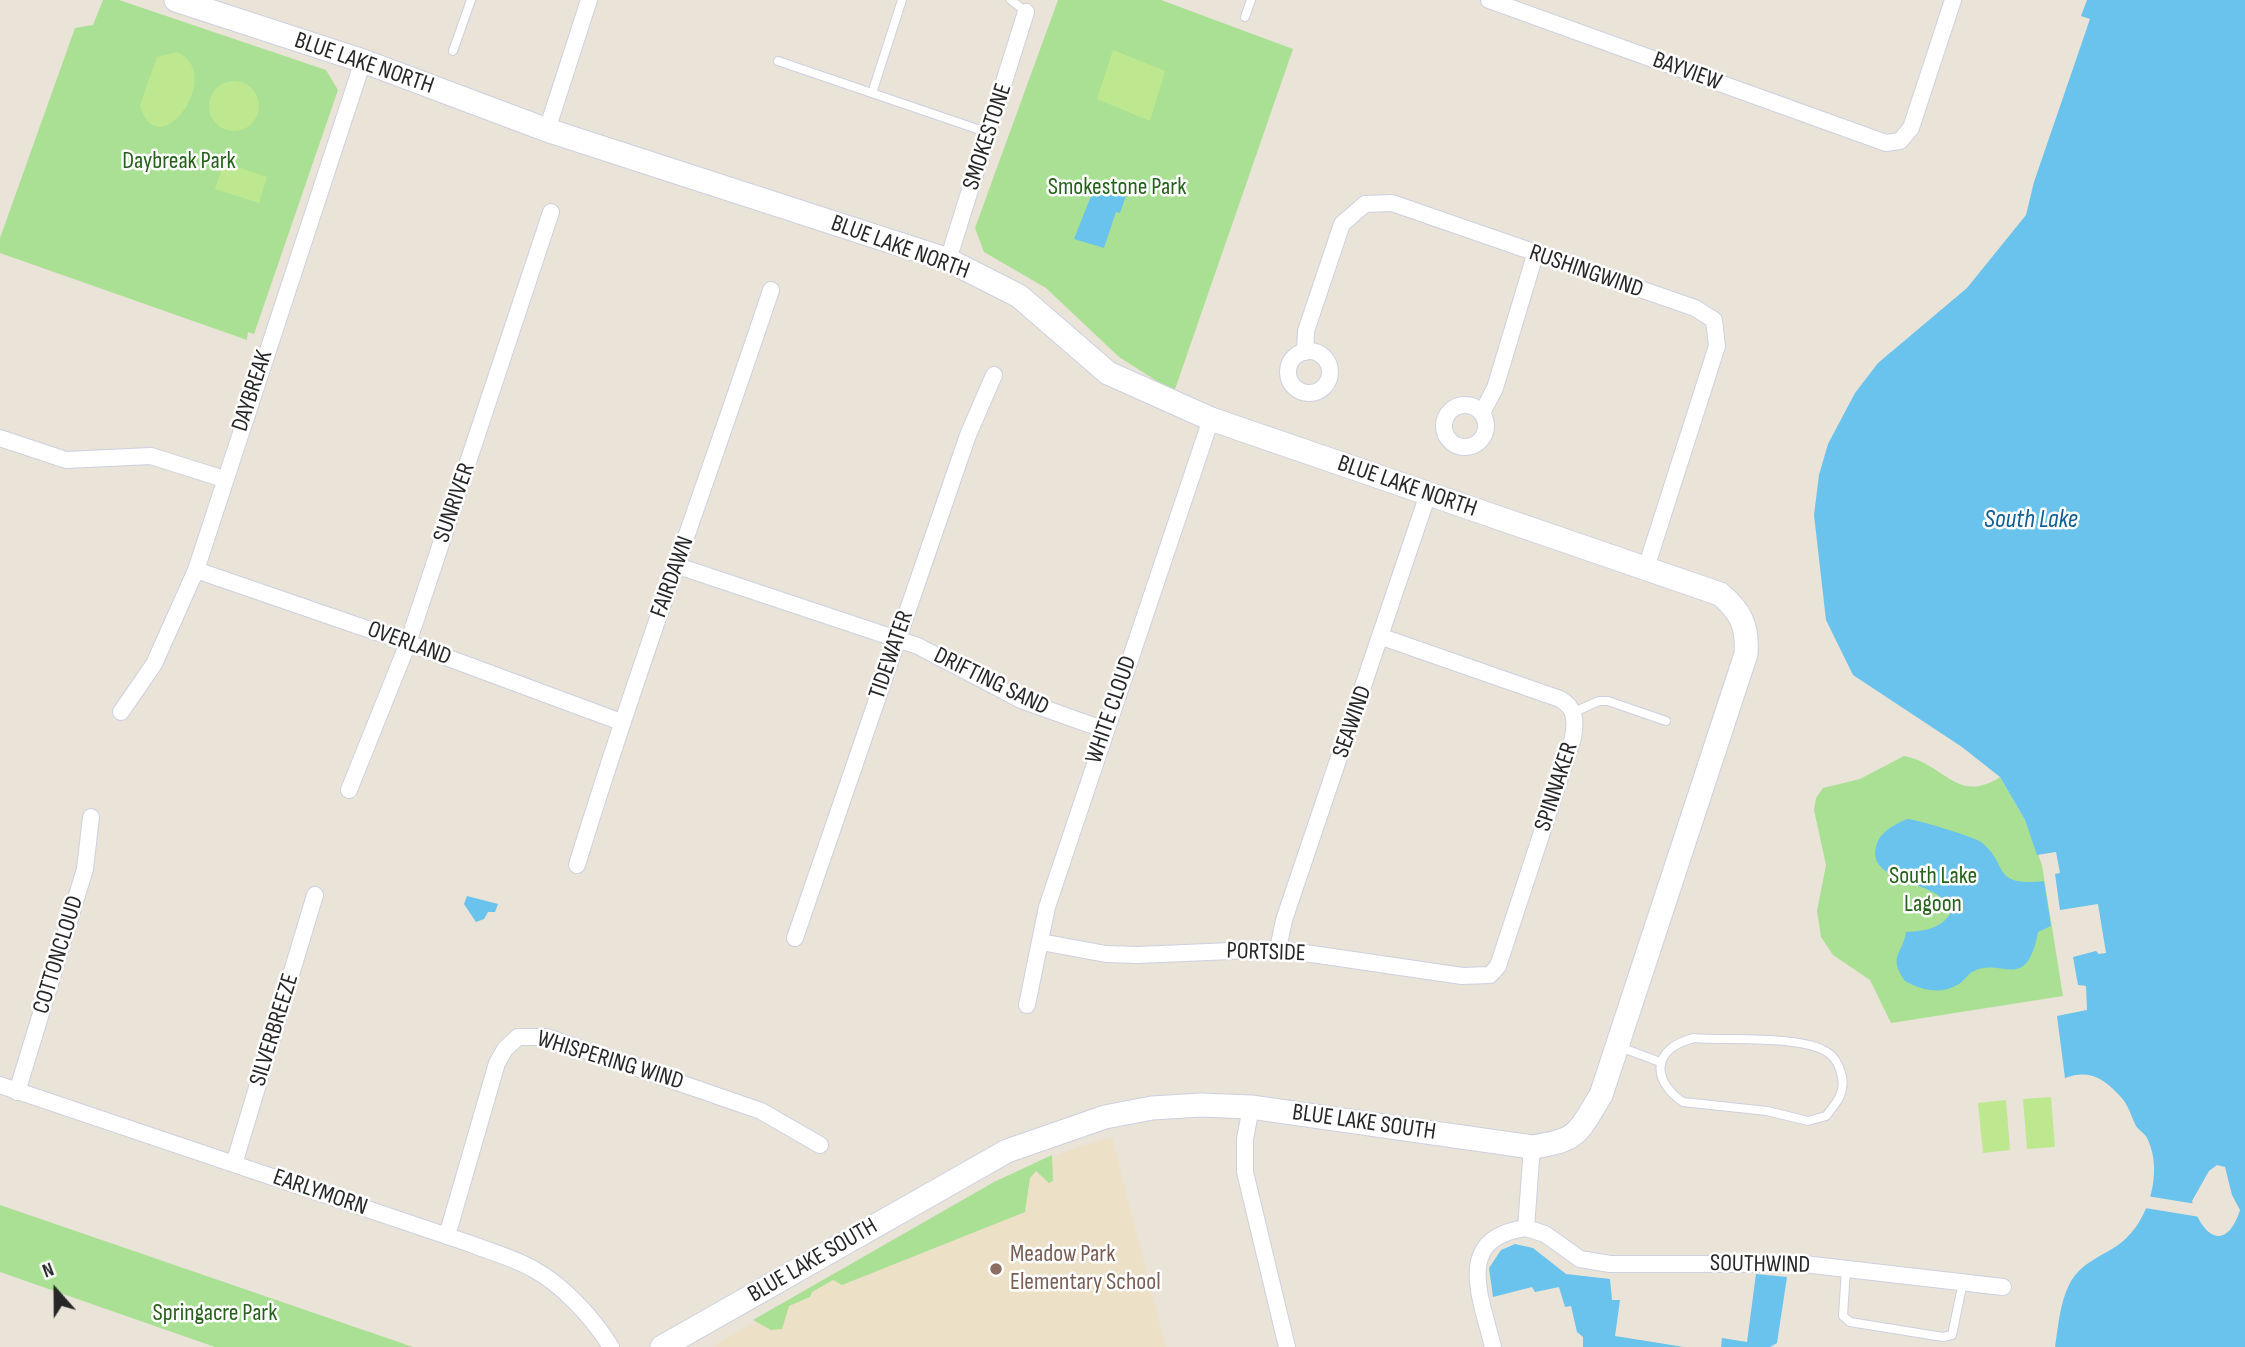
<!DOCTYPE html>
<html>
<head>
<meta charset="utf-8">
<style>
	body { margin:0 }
	#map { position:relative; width:2245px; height:1347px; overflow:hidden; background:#e9e3d8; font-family:"Sofia Sans Condensed",sans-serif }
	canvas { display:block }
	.north { position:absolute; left:21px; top:1256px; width:70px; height:70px; -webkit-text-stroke:5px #fff; paint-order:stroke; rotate:339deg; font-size:19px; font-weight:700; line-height:28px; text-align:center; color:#272727 }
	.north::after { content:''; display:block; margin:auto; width:24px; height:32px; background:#272727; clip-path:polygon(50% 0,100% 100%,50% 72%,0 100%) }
</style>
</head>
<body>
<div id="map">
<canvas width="2245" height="1347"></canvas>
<div class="north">N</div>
</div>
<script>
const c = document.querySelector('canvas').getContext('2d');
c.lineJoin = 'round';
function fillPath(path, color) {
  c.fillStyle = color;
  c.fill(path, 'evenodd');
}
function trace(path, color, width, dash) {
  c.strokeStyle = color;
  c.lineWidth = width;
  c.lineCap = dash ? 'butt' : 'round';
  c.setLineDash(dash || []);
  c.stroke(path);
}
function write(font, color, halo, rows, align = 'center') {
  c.font = font + ' "Sofia Sans Condensed",sans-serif';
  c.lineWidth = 5;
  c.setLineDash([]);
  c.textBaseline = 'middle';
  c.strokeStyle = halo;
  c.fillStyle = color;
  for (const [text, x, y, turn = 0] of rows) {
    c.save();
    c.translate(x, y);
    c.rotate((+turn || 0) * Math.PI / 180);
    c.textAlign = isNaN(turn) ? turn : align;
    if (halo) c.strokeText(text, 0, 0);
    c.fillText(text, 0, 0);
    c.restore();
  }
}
fillPath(new Path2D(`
	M 1112,1137 L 1166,1347 L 711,1347 L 1014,1173 L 1077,1147 Z`), '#ece1c7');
fillPath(new Path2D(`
	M 103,0 L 119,0 L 326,70 L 338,90 L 254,334 L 248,332 L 247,340 L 0,253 L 0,238 L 75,28 L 93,25 Z
	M 1058,0 L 1161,0 L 1293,49 L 1174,392 L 1119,357 L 1046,288 L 984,252 L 975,228 Z
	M 1904,756 C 1944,763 1957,805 2000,777 L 2025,820 L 2042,865 L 2063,996 L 1891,1023 L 1870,980 L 1833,955 L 1821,937 L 1817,911 L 1826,865 L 1814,810 L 1816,798 L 1823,788 L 1860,779 Z
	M 1052,1155 L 1053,1181 L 1049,1183 L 1036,1171 L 1030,1178 L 1025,1212 L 842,1285 L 833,1280 L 812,1292 L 810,1297 L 789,1306 L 782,1329 L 771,1330 L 753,1320 L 994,1182 Z
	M 0,1205 L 413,1347 L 215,1347 L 0,1272 Z`), '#aae094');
fillPath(new Path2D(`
	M 1113,50 L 1165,71 L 1150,121 L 1097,99 Z
	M 177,52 C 227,74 157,169 140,105 L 157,57 Z
	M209 106a25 25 0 1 1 50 0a25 25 0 1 1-50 0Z
	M 224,163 L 267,177 L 259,203 L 215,189 Z
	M 2051,1097 L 2055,1147 L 2027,1149 L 2023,1099 Z
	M 2006,1100 L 2010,1150 L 1983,1153 L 1978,1103 Z`), '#bee88f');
fillPath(new Path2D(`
	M 2087,0 L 2245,0 L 2245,1347 L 2055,1347 C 2058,1327 2060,1303 2069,1285 C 2081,1261 2103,1257 2122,1242 C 2149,1220 2163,1172 2148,1140 C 2146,1133 2137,1130 2135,1124 C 2129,1111 2128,1103 2117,1093 C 2101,1076 2087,1070 2065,1078 L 2057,1016 L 2087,1010 L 2086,986 L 2078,985 L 2073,957 L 2096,951 L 2099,954 L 2106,953 L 2098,904 L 2060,910 L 2055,874 L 2060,873 L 2056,852 L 2037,855 L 2025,820 L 2000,777 L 1962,747 L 1853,675 L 1826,620 L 1814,515 L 1819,475 L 1828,444 L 1855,393 L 1878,363 L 1967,288 L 2026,215 L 2034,182 L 2090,19 L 2081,16 ZM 2217,1165 L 2225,1167 L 2232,1195 L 2240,1210 C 2226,1254 2201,1236 2192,1201 L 2209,1171 Z
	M 1095,186 L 1126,196 L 1120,213 L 1116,212 L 1104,248 L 1074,239 Z
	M 1907,819 C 1916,819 1974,837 1981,842 C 2010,865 1990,887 2044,881 L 2051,926 L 2038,932 C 2026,994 2002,957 1974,971 C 1967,974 1964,982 1957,985 C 1940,995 1921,990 1905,981 C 1887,956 1903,954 1906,932 C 1924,931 1942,929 1951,912 C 1946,880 1866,885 1876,847 C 1879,832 1894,825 1907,819 Z
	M 467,896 L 498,904 L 495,912 L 488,912 L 484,919 L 476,922 L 464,904 Z
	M 1515,1244 L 1533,1248 L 1566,1274 L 1610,1279 L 1612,1300 L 1620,1300 L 1615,1336 L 1684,1347 L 1583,1347 L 1583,1337 L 1577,1332 L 1571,1306 L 1565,1307 L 1559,1287 L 1535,1292 L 1532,1287 L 1493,1297 L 1489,1268 L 1501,1250 Z
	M 1756,1274 L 1787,1277 L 1777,1343 L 1770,1347 L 1721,1347 L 1722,1338 L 1747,1342 Z`), '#6ac3ec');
fillPath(new Path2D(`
	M 2147,1196 L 2196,1204 L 2200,1217 L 2145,1208 Z`), '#e9e3d8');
const lane = new Path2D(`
	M 1011,0 L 1026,12
	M 1245,17 L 1251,0
	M 453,51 L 471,0
	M 778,61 L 989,133
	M 872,93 L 902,0
	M 1574,712 L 1599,701 L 1608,701 L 1666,721
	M 1694,1038 C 1726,1041 1801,1035 1827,1052 C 1835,1057 1839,1065 1841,1073 C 1847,1091 1836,1104 1826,1116 L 1808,1121 L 1767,1111 L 1683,1102 C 1650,1079 1653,1048 1694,1038 Z
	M 1620,1047 L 1660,1062
	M 1846,1269 L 1843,1316 L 1850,1322 L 1943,1337 L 1952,1335 L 1963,1282`);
const street = new Path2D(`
	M 1489,0 L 1886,143 L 1900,141 L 1911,128 L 1953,0
	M 547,130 L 589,0
	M 948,260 L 1026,12
	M1288 372a21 21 0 1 1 42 0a21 21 0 1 1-42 0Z
	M 1305,352 L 1306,331 L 1342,224 L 1365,204 L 1392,203 L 1695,308 L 1714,320 L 1717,346 L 1646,568
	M1444 426a21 21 0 1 1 42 0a21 21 0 1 1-42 0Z
	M 1482,413 L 1495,388 L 1535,255
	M 0,438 L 66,460 L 151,456 L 224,479
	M 678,566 L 918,646 L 1021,700 L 1105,730
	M 196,570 L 408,643 L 621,722
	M 121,712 L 154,664 L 196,570 L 363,61
	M 349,790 L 408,643 L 551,212
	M 577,865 C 636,672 707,482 771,290
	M 795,938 L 968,435 L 994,375
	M 1041,942 L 1106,954 L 1138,955 L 1278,949 L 1462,976 L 1490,975 L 1498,966 L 1573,738 C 1576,721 1576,708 1560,699 L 1382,637
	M 1278,949 L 1284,920 L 1428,494
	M 1027,1005 L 1047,907 L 1211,419
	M 0,1085 L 471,1244 C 491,1252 514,1258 533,1269 C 563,1285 593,1318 611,1347
	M 17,1092 L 85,869 L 91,817
	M 1251,1107 L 1245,1139 L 1245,1172 L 1287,1347
	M 234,1164 L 315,895
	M 1526,1228 L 1545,1234 L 1580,1259 L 1610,1264 L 1804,1264 L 2003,1287
	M 447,1236 L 497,1063 L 505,1049 L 518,1037 L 547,1037 L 761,1111 L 820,1145
	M 1493,1347 C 1481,1297 1453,1238 1526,1228 L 1532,1147`);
const secondary = new Path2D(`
	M 176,0 L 363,61 L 547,130 L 948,260 L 1019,296 L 1108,373 L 1211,419 L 1720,594 C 1741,611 1748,627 1746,654 L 1601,1095 C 1577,1134 1579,1140 1532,1147 L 1251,1107 L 1201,1105 L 1152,1108 L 1105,1117 L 1007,1151 L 662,1347`);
trace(lane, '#cdd0e0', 10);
trace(street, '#cdd0e0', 18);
trace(secondary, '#cdd0e0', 25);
trace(lane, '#fff', 8);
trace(street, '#fff', 16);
trace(secondary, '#fff', 23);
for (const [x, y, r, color] of [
	[996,1269,7,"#8d6e63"]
]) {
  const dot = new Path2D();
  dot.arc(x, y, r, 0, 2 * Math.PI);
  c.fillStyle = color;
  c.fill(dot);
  trace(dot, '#fff', 2.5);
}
write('24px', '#272727', '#fff', [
	["BLUE LAKE NORTH",364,64,19],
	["BAYVIEW",1687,72,20],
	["SMOKESTONE",988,137,-72],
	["BLUE LAKE NORTH",900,248,20],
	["RUSHINGWIND",1586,272,19],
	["DAYBREAK",253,391,-72],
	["BLUE LAKE NORTH",1407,487,19],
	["SUNRIVER",455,503,-71],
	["FAIRDAWN",673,577,-70],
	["OVERLAND",409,644,20],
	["TIDEWATER",892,655,-71],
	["DRIFTING SAND",991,682,26],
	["WHITE CLOUD",1112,710,-71],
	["SEAWIND",1353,722,-71],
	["SPINNAKER",1557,787,-72],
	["PORTSIDE",1266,953,2],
	["COTTONCLOUD",59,955,-73],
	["SILVERBREEZE",275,1030,-73],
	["WHISPERING WIND",610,1061,17],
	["BLUE LAKE SOUTH",1364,1123,8],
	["EARLYMORN",320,1193,19],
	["BLUE LAKE SOUTH",813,1261,-30],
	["SOUTHWIND",1760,1265,1]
]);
write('24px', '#25611a', '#fff', [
	["Daybreak Park",179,162],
	["Smokestone Park",1117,188],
	["South Lake",1933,877],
	["Lagoon",1933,905],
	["Springacre Park",215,1314]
]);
write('24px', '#785e54', '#fff', [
	["Meadow Park",1010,1255],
	["Elementary School",1010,1283]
], 'left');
write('italic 26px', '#0f5f93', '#fff', [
	["South Lake",2031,520]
]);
</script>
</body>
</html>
